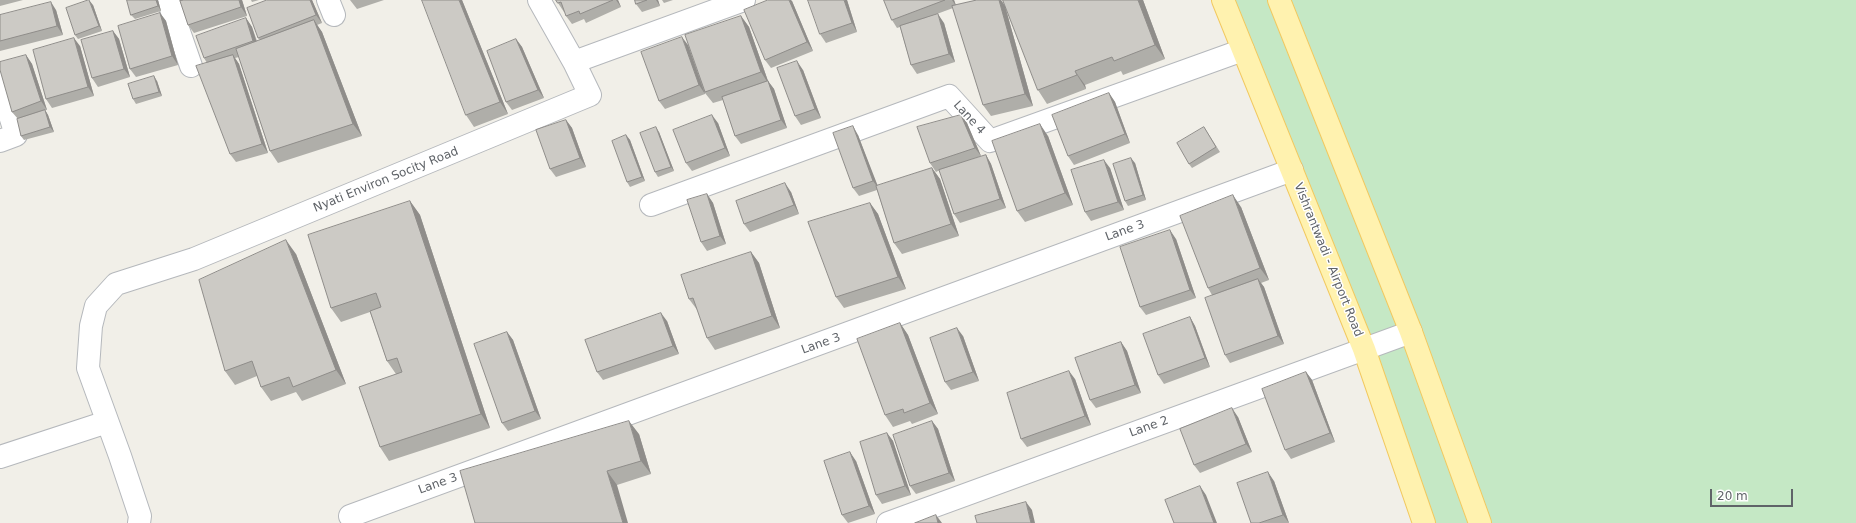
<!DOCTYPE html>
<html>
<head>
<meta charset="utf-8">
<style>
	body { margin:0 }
	#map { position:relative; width:1856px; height:523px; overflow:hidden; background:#f1efe8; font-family:"DejaVu Sans",sans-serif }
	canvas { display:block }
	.scale { position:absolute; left:1710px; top:489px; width:83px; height:18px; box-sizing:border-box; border:2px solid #5f6368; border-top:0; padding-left:5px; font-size:12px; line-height:14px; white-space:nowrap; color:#5f6368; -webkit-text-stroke:3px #fff; paint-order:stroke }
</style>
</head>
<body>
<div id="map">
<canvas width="1856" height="523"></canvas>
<div class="scale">20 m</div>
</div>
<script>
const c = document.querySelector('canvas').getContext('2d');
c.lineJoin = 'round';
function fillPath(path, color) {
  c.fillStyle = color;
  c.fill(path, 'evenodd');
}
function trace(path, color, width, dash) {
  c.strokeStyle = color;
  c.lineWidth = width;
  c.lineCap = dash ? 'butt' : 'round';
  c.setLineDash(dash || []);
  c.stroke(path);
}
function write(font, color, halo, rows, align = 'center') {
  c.font = font + ' "DejaVu Sans",sans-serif';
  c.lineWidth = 3;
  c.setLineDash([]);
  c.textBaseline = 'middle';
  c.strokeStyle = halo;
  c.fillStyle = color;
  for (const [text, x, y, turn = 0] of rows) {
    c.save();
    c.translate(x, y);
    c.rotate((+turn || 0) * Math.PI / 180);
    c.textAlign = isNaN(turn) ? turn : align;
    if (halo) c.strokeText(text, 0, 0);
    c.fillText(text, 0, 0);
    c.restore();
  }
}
fillPath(new Path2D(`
	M 1214,0 L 1856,0 L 1856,523 L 1432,523 Z`), '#c5e8c5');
const minor = new Path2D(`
	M 168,0 L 191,66
	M 328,0 L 334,15
	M 574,62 L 744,0
	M 0,83 L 16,135 L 0,141
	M 651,205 L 949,96 L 990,141 L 1243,50
	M 0,457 L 107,422
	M 350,516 L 1292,170
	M 139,523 L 140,516 L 120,456 L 88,368 L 91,326 L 96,306 L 116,284 L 194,259 L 590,95 L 574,62 L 539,0
	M 888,523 L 1411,332`);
const major = new Path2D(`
	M 1223,0 L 1364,349 L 1424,523
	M 1279,0 L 1411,332 L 1480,523`);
trace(minor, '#b5b8bc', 24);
trace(major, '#f2c960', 24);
trace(minor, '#fff', 22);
trace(major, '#fff2af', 22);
fillPath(new Path2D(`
	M 0,0 L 23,0 L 0,6 Z
	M 127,0 L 158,0 L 161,11 L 135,19 L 131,15 Z
	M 179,0 L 242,0 L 247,16 L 194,33 L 188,25 L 181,2 Z
	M 251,0 L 259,0 L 252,2 Z
	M 267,0 L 312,0 L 322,23 L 317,25 L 322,32 L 362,136 L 278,163 L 270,151 L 239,57 L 235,58 L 239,64 L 268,153 L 236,162 L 230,154 L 207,63 L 204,58 L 246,18 L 252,27 L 257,41 L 260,40 L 258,38 Z
	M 350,0 L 384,0 L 357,9 Z
	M 462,0 L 508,114 L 474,127 L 466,115 Z
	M 556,0 L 618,0 L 621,7 L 586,23 L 584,19 L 572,24 L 566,16 L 565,11 L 564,12 Z
	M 635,0 L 658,0 L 660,6 L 642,12 L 636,4 Z
	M 662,0 L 673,0 L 664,3 Z
	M 847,0 L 857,32 L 826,43 L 820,34 Z
	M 884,0 L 954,0 L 956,5 L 977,0 L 1001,0 L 1005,6 L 1033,106 L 991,116 L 983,105 L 953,8 L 926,18 L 944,23 L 955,62 L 917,74 L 911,65 L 900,27 L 897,28 L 892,20 Z
	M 1003,0 L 1143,0 L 1165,59 L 1123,75 L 1121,71 L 1085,85 L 1086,89 L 1047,104 L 1038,90 Z
	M 792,1 L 813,51 L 771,68 L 765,60 Z
	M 93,5 L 102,31 L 78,39 L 75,35 Z
	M 56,10 L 63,35 L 0,51 L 0,15 Z
	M 160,13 L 166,21 L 178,65 L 136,77 L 130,69 Z
	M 741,16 L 749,27 L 768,81 L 774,89 L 787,128 L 741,144 L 735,136 L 723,100 L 713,103 L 705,93 L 705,94 L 665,109 L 659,101 L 688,45 L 699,75 Z
	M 113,31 L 119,39 L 130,77 L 98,87 L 92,78 Z
	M 516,39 L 522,47 L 544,98 L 512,110 L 506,102 Z
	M 80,46 L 94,96 L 52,108 L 46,99 Z
	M 26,55 L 32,64 L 47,110 L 45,110 L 48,115 L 54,132 L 24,140 L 21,136 L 18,119 L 12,112 Z
	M 803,70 L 821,118 L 801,125 L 795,116 Z
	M 157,81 L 162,96 L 136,104 L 133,99 Z
	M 1109,93 L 1115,102 L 1130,143 L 1074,165 L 1068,156 Z
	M 961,115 L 967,123 L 981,156 L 942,170 L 986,155 L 991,164 L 1006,208 L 960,223 L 954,214 L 940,170 L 936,172 L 930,163 Z
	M 566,120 L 572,128 L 586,167 L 556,177 L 550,169 Z
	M 718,123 L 730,156 L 692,171 L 686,163 Z
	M 1204,127 L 1220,152 L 1192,168 L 1189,164 Z
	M 659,132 L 674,171 L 658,177 L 655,172 Z
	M 626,135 L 630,140 L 645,181 L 630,187 L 627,182 Z
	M 858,135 L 877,186 L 932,168 L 940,179 L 959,236 L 902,254 L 894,243 L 877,190 L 859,196 L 853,188 Z
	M 1048,136 L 1073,205 L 1025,222 L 1017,211 Z
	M 1135,163 L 1146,200 L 1128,206 L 1125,201 Z
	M 1110,168 L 1124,210 L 1091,221 L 1085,212 Z
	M 791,192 L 799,214 L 750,232 L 744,224 Z
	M 707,194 L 713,203 L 726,244 L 707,251 L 701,242 Z
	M 410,201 L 420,215 L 490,428 L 389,461 L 380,447 L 396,374 L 387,361 L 370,312 L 341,322 L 331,308 Z
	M 870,203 L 878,214 L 906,289 L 844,308 L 836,297 Z
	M 1241,207 L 1269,280 L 1261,283 L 1264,287 L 1284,344 L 1230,363 L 1225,355 L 1212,295 L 1208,288 Z
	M 1176,239 L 1196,298 L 1146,315 L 1140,307 Z
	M 751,252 L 759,263 L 780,328 L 715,350 L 707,338 L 698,311 L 689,299 Z
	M 296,254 L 346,384 L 302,401 L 296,392 L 271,401 L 261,387 L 257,376 L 235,385 L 225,371 Z
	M 1190,317 L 1195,326 L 1210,367 L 1164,384 L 1158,375 Z
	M 667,321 L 679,354 L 603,380 L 597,372 Z
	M 900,323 L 908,335 L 938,414 L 912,424 L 910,421 L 893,427 L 885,415 Z
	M 507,332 L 513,340 L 541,419 L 508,431 L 502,423 Z
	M 963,336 L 979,381 L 951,390 L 945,382 Z
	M 1121,342 L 1127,351 L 1141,393 L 1096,408 L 1090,400 Z
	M 1306,372 L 1312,380 L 1335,442 L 1291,459 L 1285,450 Z
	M 1075,379 L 1091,425 L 1027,447 L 1021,439 Z
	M 1238,417 L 1252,452 L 1200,473 L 1194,465 Z
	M 932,421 L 938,429 L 955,481 L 916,494 L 910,486 Z
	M 887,433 L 893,441 L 911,495 L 882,504 L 876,495 Z
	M 639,434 L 651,474 L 617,485 L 475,523 Z
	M 856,461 L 875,514 L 848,523 L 842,515 Z
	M 1274,481 L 1289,523 L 1251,523 Z`), '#afaea9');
fillPath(new Path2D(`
	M 89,0 L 93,5 L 102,31 L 99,26 Z
	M 156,0 L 158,0 L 161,11 L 158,6 Z
	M 239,0 L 242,0 L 247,16 L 241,7 Z
	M 310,0 L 312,0 L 322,23 L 316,15 Z
	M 459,0 L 462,0 L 508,114 L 500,102 Z
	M 616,0 L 618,0 L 621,7 Z
	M 656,0 L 658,0 L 660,6 Z
	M 789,0 L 791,0 L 792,1 L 813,51 L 807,42 Z
	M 844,0 L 847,0 L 857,32 L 852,23 Z
	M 952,0 L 954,0 L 956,6 Z
	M 999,0 L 1001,0 L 1005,6 L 1033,106 L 1025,94 Z
	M 1138,0 L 1143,0 L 1165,59 L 1155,45 Z
	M 51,2 L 56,10 L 63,35 L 57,26 Z
	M 160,13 L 166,21 L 178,65 L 172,56 Z
	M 938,14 L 944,23 L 955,62 L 949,54 Z
	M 741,16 L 749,27 L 768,81 L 774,89 L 787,128 L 781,120 L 768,83 L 761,72 Z
	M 246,18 L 252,27 L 259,50 L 253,41 Z
	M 314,20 L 322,32 L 362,136 L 353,124 Z
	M 113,31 L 119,39 L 130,77 L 124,69 Z
	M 682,37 L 688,45 L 705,94 L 699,85 Z
	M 74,38 L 80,46 L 94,96 L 88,87 Z
	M 516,39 L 522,47 L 544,98 L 538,90 Z
	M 26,55 L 32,64 L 47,110 L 41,101 Z
	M 233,55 L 239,64 L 268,153 L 262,144 Z
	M 797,61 L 803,70 L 821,118 L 815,109 Z
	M 1075,71 L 1085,85 L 1086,89 L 1077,75 Z
	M 154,76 L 157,81 L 162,96 L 159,92 Z
	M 1109,93 L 1115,102 L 1130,143 L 1125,134 Z
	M 45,110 L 48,115 L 54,132 L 50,127 Z
	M 712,115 L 718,123 L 730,156 L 725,148 Z
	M 961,115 L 967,123 L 981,156 L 975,148 Z
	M 566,120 L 572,128 L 586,167 L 580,158 Z
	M 1040,124 L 1048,136 L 1073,205 L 1065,193 Z
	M 853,126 L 858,135 L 879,189 L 873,181 Z
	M 656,127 L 659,132 L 674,171 L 671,167 Z
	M 626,135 L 630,140 L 645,181 L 642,177 Z
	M 986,155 L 991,164 L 1006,208 L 1000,199 Z
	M 1131,158 L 1135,163 L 1146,200 L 1143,195 Z
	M 1104,160 L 1110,168 L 1124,210 L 1118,202 Z
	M 932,168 L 940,179 L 959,236 L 951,224 Z
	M 785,183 L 791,192 L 799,214 L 794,205 Z
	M 707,194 L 713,203 L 726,244 L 720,236 Z
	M 1233,195 L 1241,207 L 1269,280 L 1260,268 Z
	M 410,201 L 420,215 L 490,428 L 481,414 Z
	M 870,203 L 878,214 L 906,289 L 898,277 Z
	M 1170,230 L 1176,239 L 1196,298 L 1190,290 Z
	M 286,240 L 296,254 L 346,384 L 336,370 Z
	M 751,252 L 759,263 L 780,328 L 772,316 Z
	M 1258,279 L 1264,287 L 1284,344 L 1278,336 Z
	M 661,313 L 667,321 L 679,354 L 673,346 Z
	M 1190,317 L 1195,326 L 1210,367 L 1205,358 Z
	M 900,323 L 908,335 L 938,414 L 930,403 Z
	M 957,328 L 963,336 L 979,381 L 973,372 Z
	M 507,332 L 513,340 L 541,419 L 535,411 Z
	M 1121,342 L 1127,351 L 1141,393 L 1135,385 Z
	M 1069,371 L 1075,379 L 1091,425 L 1085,416 Z
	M 1306,372 L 1312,380 L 1335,442 L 1330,433 Z
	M 1232,408 L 1238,417 L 1252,452 L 1246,444 Z
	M 629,421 L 639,434 L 651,474 L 641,461 Z
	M 932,421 L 938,429 L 955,481 L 949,473 Z
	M 887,433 L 893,441 L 911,495 L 905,486 Z
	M 850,452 L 856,461 L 875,514 L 869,506 Z
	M 607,471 L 617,485 L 628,523 L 623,523 Z
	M 1268,472 L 1274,481 L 1289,523 L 1283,515 Z
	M 1200,486 L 1206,495 L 1217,523 L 1214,523 Z
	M 1026,502 L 1032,510 L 1035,523 L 1031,523 Z
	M 936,515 L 942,523 L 938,523 Z`), '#8f8d8a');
const building = new Path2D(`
	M 89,0 L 99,26 L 75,35 L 66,8 Z
	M 127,0 L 156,0 L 158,6 L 131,15 Z
	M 184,0 L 239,0 L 241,7 L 188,25 L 180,1 Z
	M 267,0 L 310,0 L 316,15 L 258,38 L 247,8 Z
	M 422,0 L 459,0 L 500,102 L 466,115 Z
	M 556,0 L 613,0 L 580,14 L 579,11 L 566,16 L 561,2 L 558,3 Z
	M 635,0 L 647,0 L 636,4 Z
	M 768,0 L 789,0 L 807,42 L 765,60 L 744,10 Z
	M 808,0 L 844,0 L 852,23 L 820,34 Z
	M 884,0 L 945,0 L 892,20 Z
	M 977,0 L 999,0 L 1025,94 L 983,105 L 952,6 Z
	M 1003,0 L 1138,0 L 1155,45 L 1114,61 L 1112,57 L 1075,71 L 1077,75 L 1038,90 Z
	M 51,2 L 57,26 L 0,41 L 0,15 Z
	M 160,13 L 172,56 L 130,69 L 118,26 Z
	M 938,14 L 949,54 L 911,65 L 900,26 Z
	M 741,16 L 761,72 L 705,92 L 685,35 Z
	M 246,18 L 253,41 L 204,58 L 196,36 Z
	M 314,20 L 353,124 L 270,151 L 236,49 Z
	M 113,31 L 124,69 L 92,78 L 81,40 Z
	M 682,37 L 699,85 L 659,101 L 641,52 Z
	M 74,38 L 88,87 L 46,99 L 33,50 Z
	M 516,39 L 538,90 L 506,102 L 487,51 Z
	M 26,55 L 41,101 L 12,112 L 0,70 L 0,62 Z
	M 233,55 L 262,144 L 230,154 L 196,66 Z
	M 797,61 L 815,109 L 795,116 L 777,68 Z
	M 154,76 L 159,92 L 133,99 L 128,84 Z
	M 768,81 L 781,120 L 735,136 L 722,97 Z
	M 1109,93 L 1125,134 L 1068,156 L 1052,115 Z
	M 45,110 L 50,127 L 21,136 L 17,119 Z
	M 712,115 L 725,148 L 686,163 L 673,130 Z
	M 961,115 L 975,148 L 930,163 L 917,127 Z
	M 566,120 L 580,158 L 550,169 L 536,130 Z
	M 1040,124 L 1065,193 L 1017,211 L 992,141 Z
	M 853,126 L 873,181 L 853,188 L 833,133 Z
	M 656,127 L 671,167 L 655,172 L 640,133 Z
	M 1204,127 L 1216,147 L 1189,164 L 1177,143 Z
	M 626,135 L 642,177 L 627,182 L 612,141 Z
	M 986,155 L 1000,199 L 954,214 L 939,170 Z
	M 1131,158 L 1143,195 L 1125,201 L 1113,164 Z
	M 1104,160 L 1118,202 L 1085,212 L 1071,170 Z
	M 932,168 L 951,224 L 894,243 L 876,186 Z
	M 785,183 L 794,205 L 744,224 L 736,201 Z
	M 707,194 L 720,236 L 701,242 L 687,200 Z
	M 1233,195 L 1260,268 L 1208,288 L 1180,216 Z
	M 410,201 L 481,414 L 380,447 L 359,387 L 402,372 L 397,358 L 387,361 L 370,311 L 381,307 L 376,293 L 331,308 L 308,235 Z
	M 870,203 L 898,277 L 836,297 L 808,222 Z
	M 1170,230 L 1190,290 L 1140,307 L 1120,247 Z
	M 286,240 L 336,370 L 293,387 L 289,377 L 261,387 L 252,361 L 225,371 L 199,280 Z
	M 751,252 L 772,316 L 707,338 L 693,298 L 689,299 L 681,275 Z
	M 1258,279 L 1278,336 L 1225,355 L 1205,298 Z
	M 661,313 L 673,346 L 597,372 L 585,340 Z
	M 1190,317 L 1205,358 L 1158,375 L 1143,334 Z
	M 900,323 L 930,403 L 904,413 L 903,409 L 885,415 L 857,339 Z
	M 957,328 L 973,372 L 945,382 L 930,338 Z
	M 507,332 L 535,411 L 502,423 L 474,344 Z
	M 1121,342 L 1135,385 L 1090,400 L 1075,358 Z
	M 1069,371 L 1085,416 L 1021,439 L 1007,393 Z
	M 1306,372 L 1330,433 L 1285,450 L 1262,389 Z
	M 1232,408 L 1246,444 L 1194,465 L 1180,429 Z
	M 629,421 L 641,461 L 607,471 L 623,523 L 475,523 L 460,471 Z
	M 932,421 L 949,473 L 910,486 L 893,435 Z
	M 887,433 L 905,486 L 876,495 L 860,442 Z
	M 850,452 L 869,506 L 842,515 L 824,461 Z
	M 1268,472 L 1283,515 L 1259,523 L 1251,523 L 1237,483 Z
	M 1200,486 L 1214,523 L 1174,523 L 1165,500 Z
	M 1026,502 L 1031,523 L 977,523 L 975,516 Z
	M 936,515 L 938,523 L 915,523 Z`);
fillPath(building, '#cccac5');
trace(building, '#8f8d8a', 1);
write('12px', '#5f6368', '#fff', [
	["Lane 4",969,118,47],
	["Nyati Environ Socity Road",386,180,-22],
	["Lane 3",1125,231,-20],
	["Vishrantwadi - Airport Road",1328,260,68],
	["Lane 3",821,344,-20],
	["Lane 2",1149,427,-20],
	["Lane 3",438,484,-20]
]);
</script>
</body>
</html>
